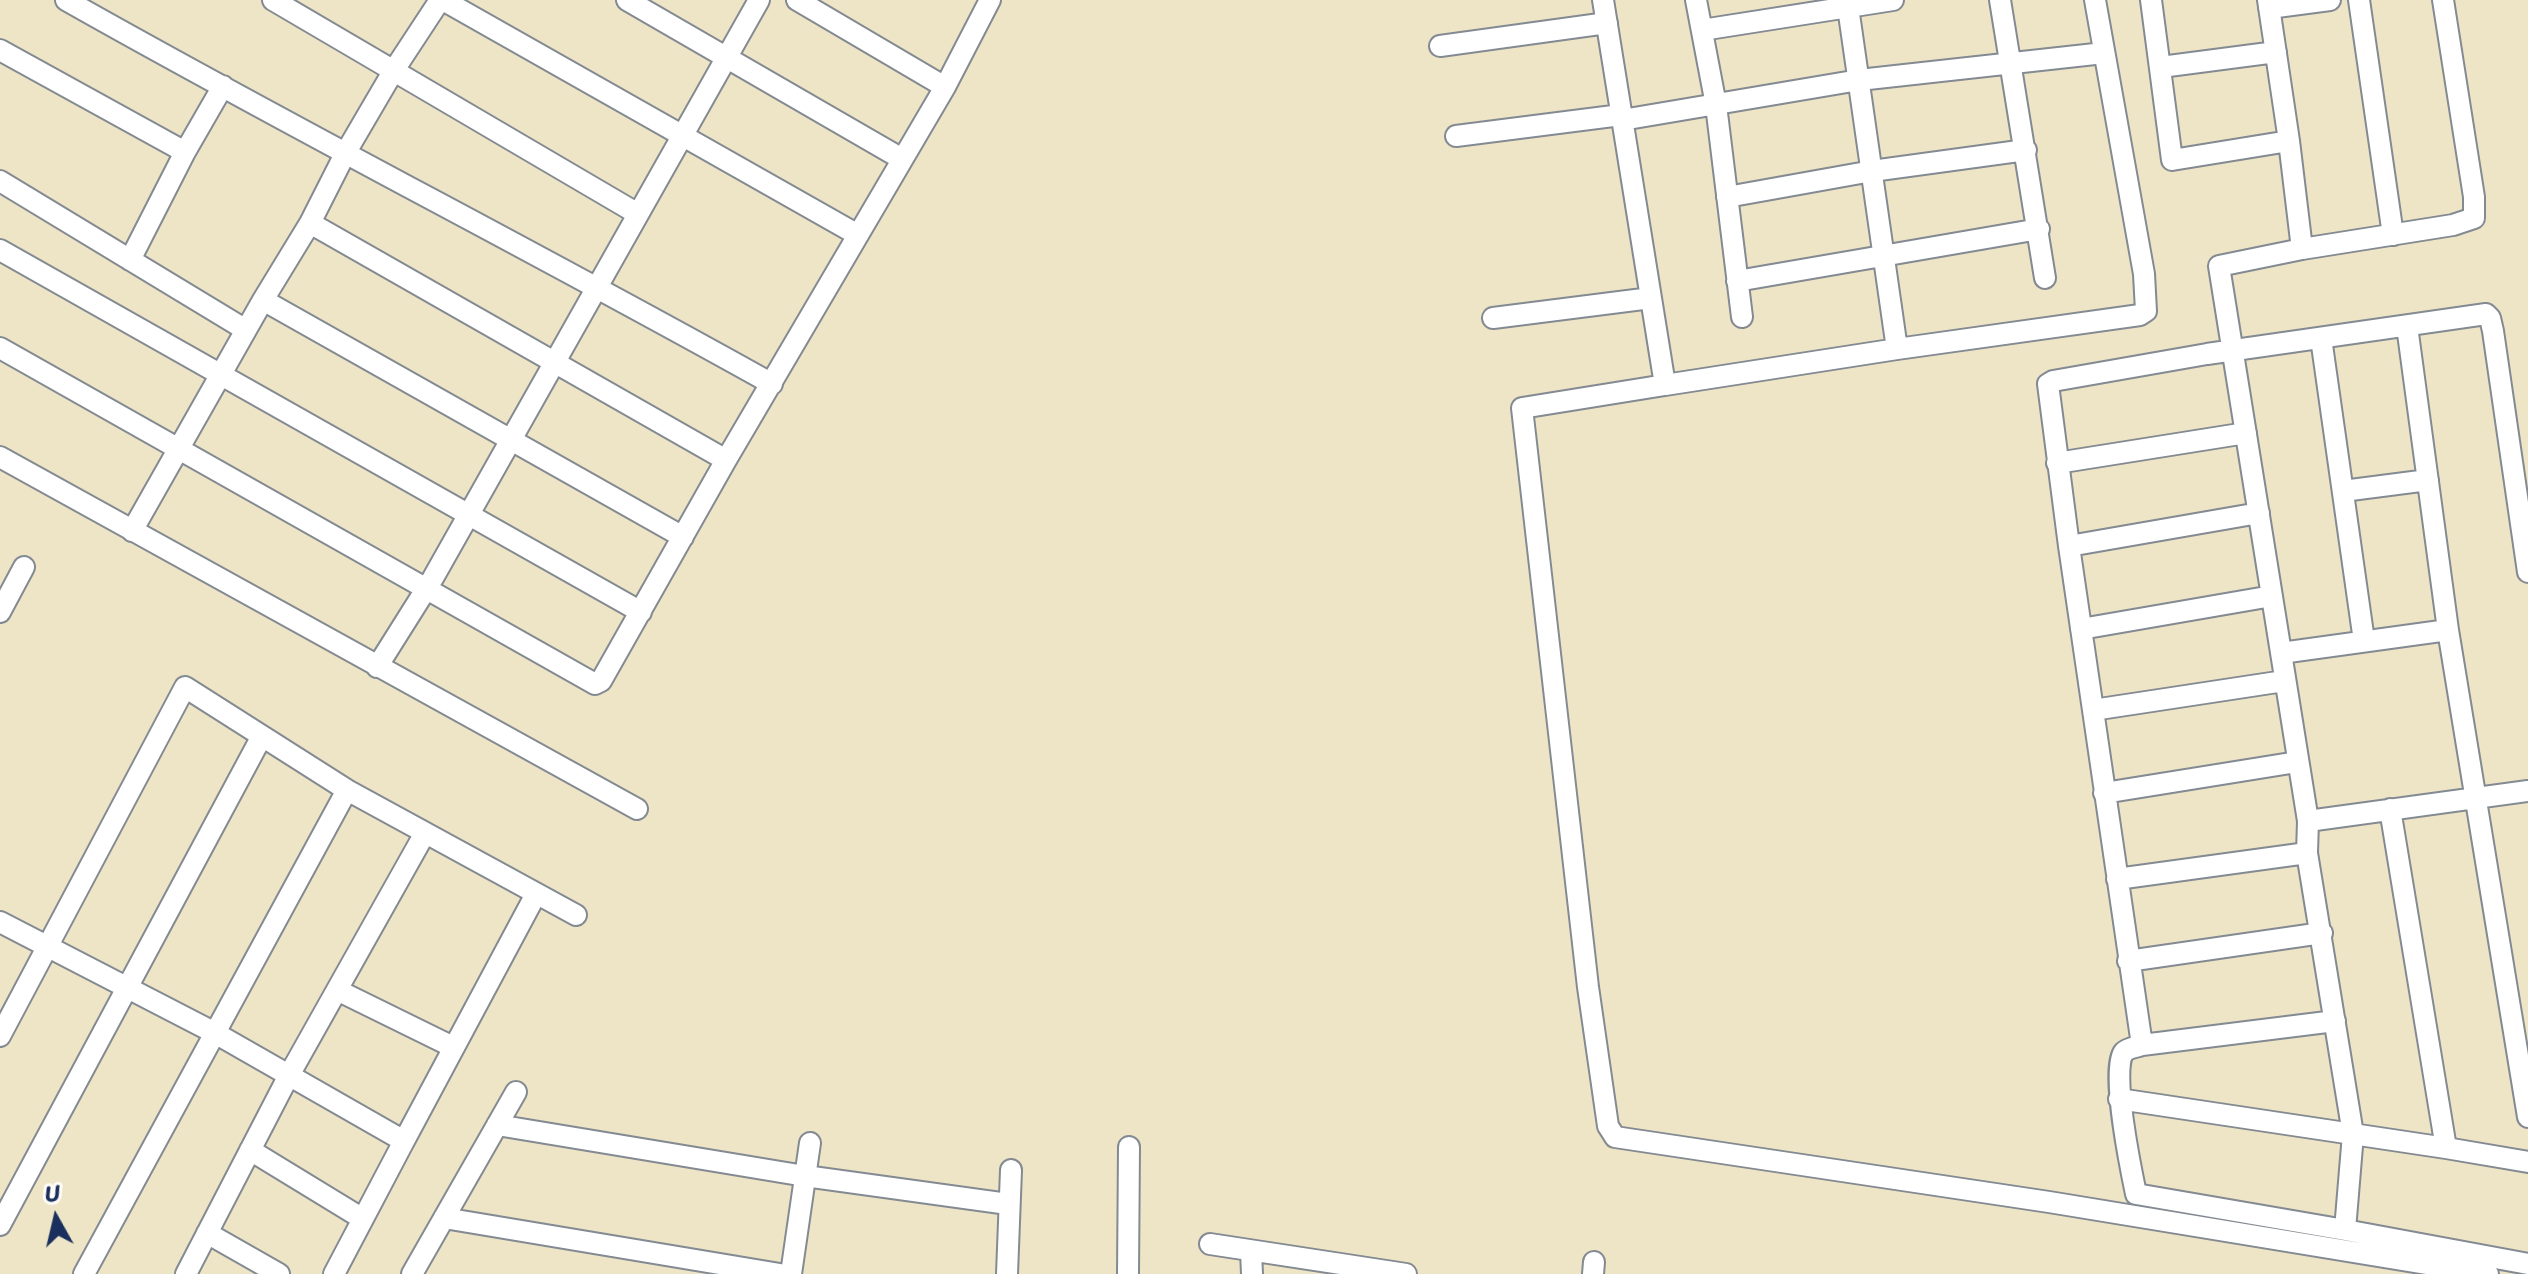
<!DOCTYPE html>
<html>
<head>
<meta charset="utf-8">
<style>
	body { margin:0 }
	#map { position:relative; width:2528px; height:1274px; overflow:hidden; background:#eee5c7; font-family:Sriracha,sans-serif }
	canvas { display:block }
	.north { position:absolute; left:16px; top:1178px; width:80px; height:80px; -webkit-text-stroke:6px #fdfcf7; paint-order:stroke; rotate:352deg; font-size:22px; font-weight:700; line-height:32px; text-align:center; color:#1b2f5e }
	.north::after { content:''; display:block; margin:auto; width:28px; height:36px; background:#1b2f5e; clip-path:polygon(50% 0,100% 100%,50% 72%,0 100%) }
</style>
</head>
<body>
<div id="map">
<canvas width="2528" height="1274"></canvas>
<div class="north">U</div>
</div>
<script>
const c = document.querySelector('canvas').getContext('2d');
c.lineJoin = 'round';
function trace(path, color, width, dash) {
  c.strokeStyle = color;
  c.lineWidth = width;
  c.lineCap = dash ? 'butt' : 'round';
  c.setLineDash(dash || []);
  c.stroke(path);
}
const minor = new Path2D(`
	M 66,0 C 299,132 538,253 772,384
	M 273,0 L 638,214
	M 443,0 L 858,235
	M 627,0 L 902,159
	M 797,0 L 945,87
	M 1603,0 L 1665,385 L 1897,349 L 2140,315 L 2146,311 L 2144,274 L 2095,0
	M 1696,0 L 1716,105 L 1742,317
	M 1847,0 L 1897,349
	M 2000,0 L 2045,278
	M 2151,0 L 2172,160 L 2289,141
	M 2268,0 L 2289,141 L 2302,249
	M 2359,0 L 2393,235
	M 2443,0 L 2474,197 L 2474,218 L 2453,225 L 2302,249 L 2219,266 L 2308,821 L 2307,853 L 2353,1134 L 2345,1230 L 2528,1264
	M 2269,8 L 2330,0
	M 1702,30 L 1893,0
	M 1440,46 L 1607,23
	M 0,50 L 185,152
	M 2161,67 L 2276,52
	M 1622,120 L 1859,80 L 2104,53
	M 1456,136 L 1621,115
	M 0,181 L 246,330
	M 1727,197 L 1872,171 L 2026,150
	M 310,223 L 726,460
	M 0,250 L 641,612
	M 130,260 L 185,152 L 223,86
	M 1737,281 L 2039,229
	M 263,300 L 683,537
	M 1493,318 L 1651,298
	M 2321,338 L 2364,641
	M 0,348 L 595,684 L 601,681 L 726,460 L 945,87 L 990,0
	M 1665,385 L 1522,408 L 1588,987 L 1608,1126 L 1615,1137 L 2049,1202 L 2488,1274
	M 0,457 L 637,809
	M 2057,463 L 2246,433
	M 2343,491 L 2428,480
	M 132,531 L 263,300 L 310,223 L 346,152 L 394,70 L 440,0
	M 2069,546 L 2259,513
	M 0,612 L 24,567
	M 2081,629 L 2272,596
	M 2448,630 L 2528,1117
	M 2281,653 L 2448,630 L 2407,326
	M 377,667 L 433,578 L 759,0
	M 2093,710 L 2284,681
	M 2104,793 L 2297,762
	M 2390,809 L 2446,1148
	M 2308,821 L 2528,791
	M 2117,879 L 2307,853
	M 0,922 L 215,1033 L 404,1141 L 334,1274
	M 2128,961 L 2322,933
	M 337,990 L 453,1047
	M 0,1036 L 185,687 L 347,790 L 576,915
	M 2142,1045 L 2335,1021
	M 2119,1099 L 2446,1148 L 2528,1162
	M 497,1125 L 805,1176 L 1008,1204
	M 404,1141 L 536,894
	M 250,1150 L 363,1219
	M 444,1218 L 780,1274
	M 0,1225 L 262,736
	M 2345,1230 L 2136,1194 C 2131,1170 2110,1069 2124,1052 C 2128,1048 2137,1047 2142,1045 L 2069,546 L 2048,384 L 2053,381 L 2207,354 L 2486,314 L 2490,318 L 2493,331 L 2528,572
	M 207,1233 L 279,1274
	M 1210,1244 L 1406,1274
	M 1251,1251 L 1252,1274
	M 84,1274 L 347,790
	M 186,1274 L 288,1077 L 425,833
	M 412,1274 L 516,1092
	M 791,1274 L 810,1143
	M 1007,1274 L 1011,1170
	M 1128,1274 L 1129,1147
	M 1593,1274 L 1594,1262`);
trace(minor, '#848a92', 24);
trace(minor, '#fff', 20);
</script>
</body>
</html>
